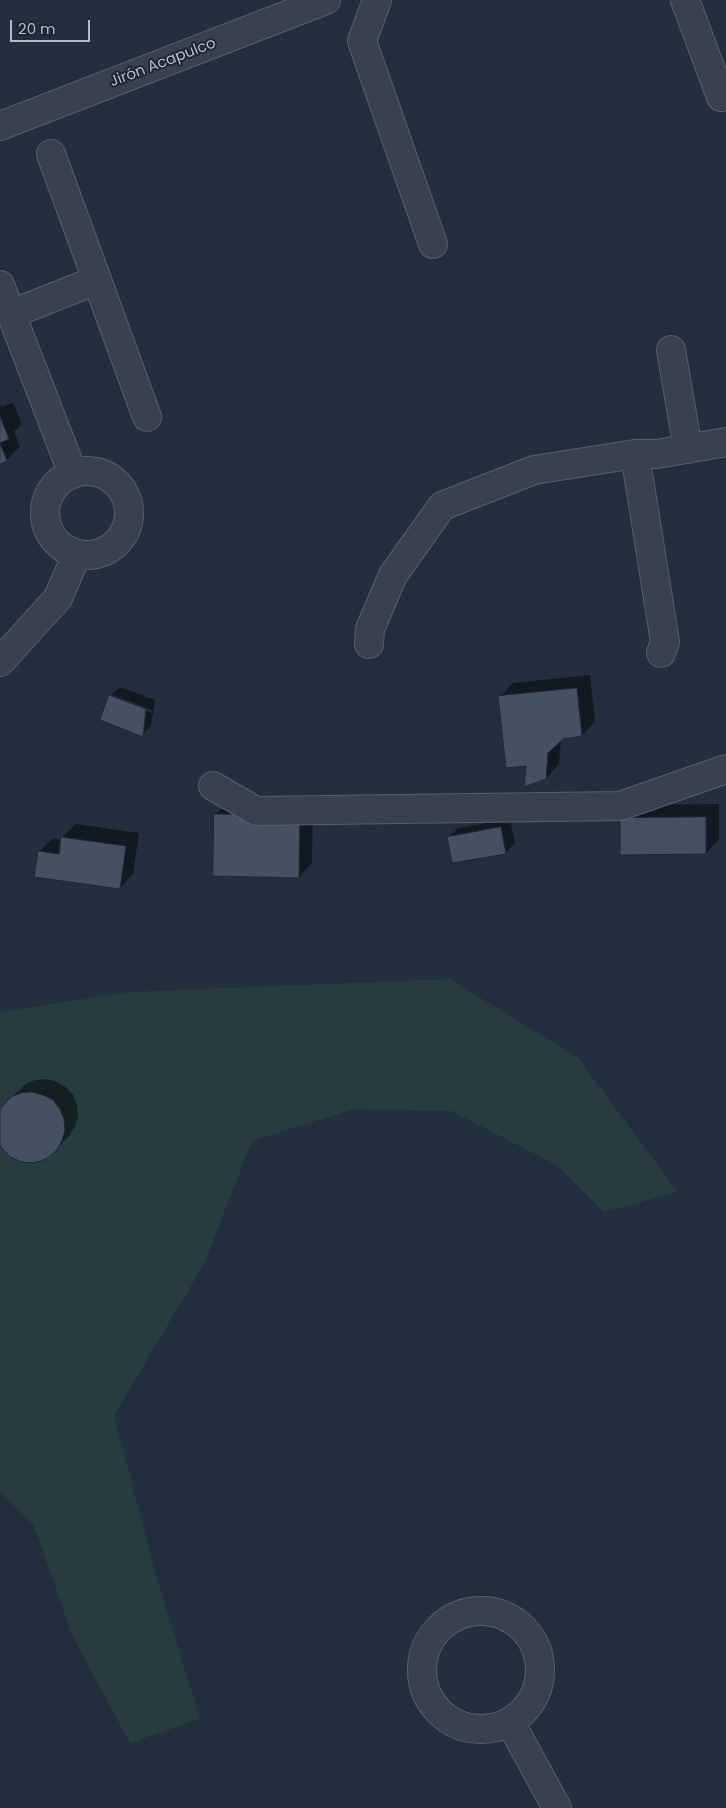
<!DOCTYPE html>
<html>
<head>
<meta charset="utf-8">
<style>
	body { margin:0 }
	#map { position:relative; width:726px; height:1808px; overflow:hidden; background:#242f3e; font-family:Poppins,sans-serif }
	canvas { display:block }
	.scale { position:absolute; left:10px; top:20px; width:80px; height:22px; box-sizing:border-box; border:2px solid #b4bcc9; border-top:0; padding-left:6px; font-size:15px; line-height:18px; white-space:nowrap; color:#b4bcc9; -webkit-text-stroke:4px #1d2633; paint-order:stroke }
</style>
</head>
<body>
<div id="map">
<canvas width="726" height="1808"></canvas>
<div class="scale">20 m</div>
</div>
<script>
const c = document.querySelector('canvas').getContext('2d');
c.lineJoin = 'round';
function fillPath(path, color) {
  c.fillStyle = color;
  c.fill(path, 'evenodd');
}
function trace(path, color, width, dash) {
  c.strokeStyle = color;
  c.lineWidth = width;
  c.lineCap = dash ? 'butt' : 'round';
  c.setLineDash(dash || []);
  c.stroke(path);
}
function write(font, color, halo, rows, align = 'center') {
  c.font = font + ' Poppins,sans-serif';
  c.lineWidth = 4;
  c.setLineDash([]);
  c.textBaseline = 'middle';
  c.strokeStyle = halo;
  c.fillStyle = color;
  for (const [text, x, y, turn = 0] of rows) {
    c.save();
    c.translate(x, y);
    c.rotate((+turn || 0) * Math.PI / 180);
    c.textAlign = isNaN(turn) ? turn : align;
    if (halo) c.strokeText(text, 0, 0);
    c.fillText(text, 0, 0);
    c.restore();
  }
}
fillPath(new Path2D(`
	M 450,979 L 578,1058 L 678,1192 L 604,1212 L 555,1164 L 451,1111 L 354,1109 L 252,1141 L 204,1264 L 114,1415 L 156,1575 L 200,1719 L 130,1743 L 73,1637 L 34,1526 L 0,1492 L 0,1012 L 129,992 Z`), '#263c3f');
fillPath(new Path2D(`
	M 0,403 L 1,407 L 13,403 L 22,424 L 14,432 L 20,446 L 7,460 L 0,462 Z
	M 590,675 L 595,722 L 582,735 L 563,737 L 561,740 L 559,764 L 546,778 L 528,765 L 500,697 L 513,683 Z
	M 120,687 L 155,700 L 151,726 L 142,735 L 110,696 ZM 113,695 L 152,710 L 152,713 L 113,698 Z
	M 229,801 L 313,802 L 312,863 L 299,877 L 215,815 Z
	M 719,804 L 719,839 L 706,853 L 621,819 L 635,805 Z
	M 510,819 L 515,843 L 506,852 L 449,837 L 458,828 Z
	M 76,824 L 139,833 L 133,874 L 120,888 L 39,852 L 52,839 L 62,840 L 62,837 Z
	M 47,1079 L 57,1082 L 66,1087 L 73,1095 L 77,1105 L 78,1116 L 75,1126 L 69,1136 L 55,1150 L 0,1144 L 0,1111 L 3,1105 L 26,1084 L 35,1080 Z`), '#0007');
const building = new Path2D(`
	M 0,416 L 9,439 L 0,443 Z
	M 0,443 L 7,461 L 0,464 Z
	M 577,688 L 582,736 L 563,739 L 548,753 L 546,779 L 524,787 L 526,766 L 506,768 L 498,696 Z
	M 109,695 L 146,709 L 143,737 L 100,720 Z
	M 214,814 L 300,815 L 299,878 L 213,876 Z
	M 706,817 L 706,854 L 620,855 L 620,818 Z
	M 501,827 L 506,854 L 452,863 L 447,837 Z
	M 61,837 L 126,846 L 120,889 L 34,877 L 38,851 L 59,854 Z
	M 32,1092 L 43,1095 L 53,1100 L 60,1109 L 64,1119 L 65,1130 L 62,1141 L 56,1151 L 46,1159 L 34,1163 L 22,1162 L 10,1157 L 0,1146 L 0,1109 L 11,1097 L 21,1093 Z`);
fillPath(building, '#455162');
trace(building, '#1f2835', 1);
const minor = new Path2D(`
	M 377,0 L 362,41 L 433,244
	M 685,0 L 721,97
	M 0,126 L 326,0
	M 51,154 L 147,417
	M 0,285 L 73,474
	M 11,314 L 97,280
	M 671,350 L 688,449
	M 635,454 L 665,642 L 661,653
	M45 513a42 42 0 1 1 84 0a42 42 0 1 1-84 0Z
	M 369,644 L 370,629 L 393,575 L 442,506 L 534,470 L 635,454 L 657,454 L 726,442
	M 0,662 L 58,598 L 77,554
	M 213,786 L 256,811 L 620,806 L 726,769
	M422 1670a59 59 0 1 1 118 0a59 59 0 1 1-118 0Z
	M 510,1722 L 557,1808`);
trace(minor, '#565f6c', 30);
trace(minor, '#38414e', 28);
write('15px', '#b4bcc9', '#1d2633', [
	["Jirón Acapulco",163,63,-21]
]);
</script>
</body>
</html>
